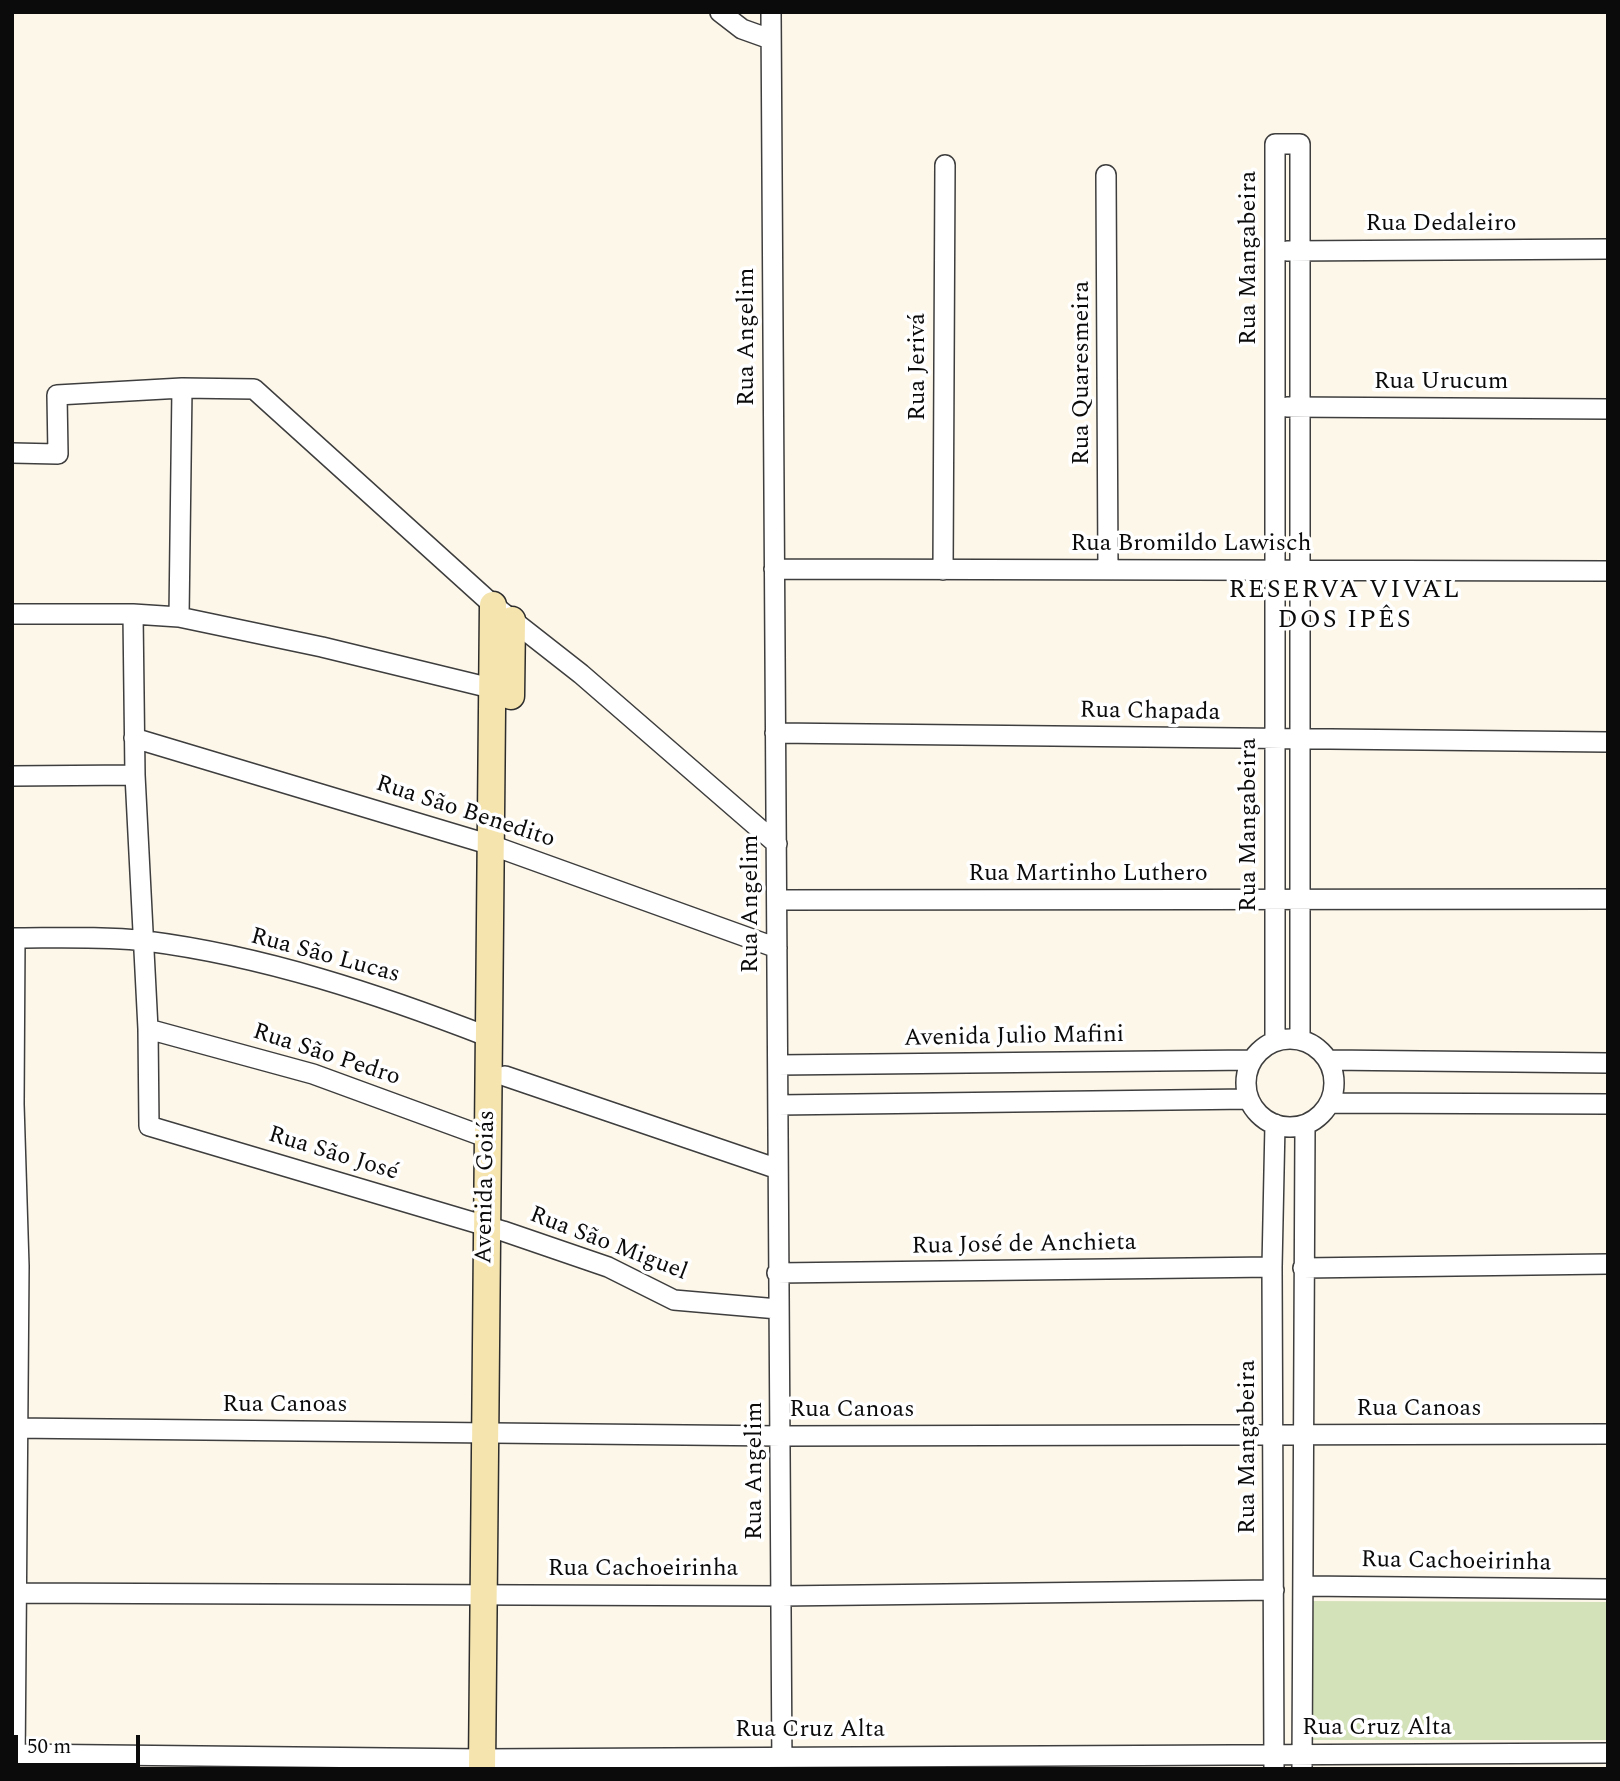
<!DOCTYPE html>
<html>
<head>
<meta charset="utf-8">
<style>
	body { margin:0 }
	#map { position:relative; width:1620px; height:1781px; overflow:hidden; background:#fdf7ea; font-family:Spectral,serif }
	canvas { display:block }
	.frame { position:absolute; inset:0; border:14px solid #0b0b0b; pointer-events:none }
	.scale { position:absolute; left:14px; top:1735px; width:126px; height:32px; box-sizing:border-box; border:4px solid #0b0b0b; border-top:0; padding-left:9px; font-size:21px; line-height:24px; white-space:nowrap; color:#0b0b0b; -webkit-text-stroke:5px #fff; paint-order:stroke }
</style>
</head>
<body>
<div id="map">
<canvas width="1620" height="1781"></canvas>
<div class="frame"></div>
<div class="scale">50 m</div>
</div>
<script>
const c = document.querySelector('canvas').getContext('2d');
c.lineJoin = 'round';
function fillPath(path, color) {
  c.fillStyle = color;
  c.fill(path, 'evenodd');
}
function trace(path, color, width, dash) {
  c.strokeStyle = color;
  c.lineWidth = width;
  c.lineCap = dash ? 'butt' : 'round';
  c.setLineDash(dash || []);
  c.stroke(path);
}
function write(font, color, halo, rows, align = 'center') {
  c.font = font + ' Spectral,serif';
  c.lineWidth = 7;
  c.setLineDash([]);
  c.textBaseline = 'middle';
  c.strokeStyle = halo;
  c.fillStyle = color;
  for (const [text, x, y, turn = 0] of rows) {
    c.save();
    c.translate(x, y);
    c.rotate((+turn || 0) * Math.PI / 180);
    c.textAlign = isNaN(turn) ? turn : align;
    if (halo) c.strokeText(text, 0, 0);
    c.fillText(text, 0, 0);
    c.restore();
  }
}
fillPath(new Path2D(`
	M 1306,1601 L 1608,1602 L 1608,1740 L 1306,1740 Z`), '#d4e2b9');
const street = new Path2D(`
	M 720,12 L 742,29 L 770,39
	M 771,12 L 782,1769
	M 1106,175 L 1108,570
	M 1287,251 L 1608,249
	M 1287,407 L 1608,409
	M 12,453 L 58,454 L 57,395 L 182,388 L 254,389 L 493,605 L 581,674 L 777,844
	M 774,569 L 1608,571
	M 943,570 L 945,165
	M 12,614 L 133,614 L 179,617 L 322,647 L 503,691
	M 133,614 L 135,775 L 148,1029 L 149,1126 L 503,1231 L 608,1267 L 674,1300 L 778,1309
	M 179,617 L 182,388
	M 775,733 L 1608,742
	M 134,738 L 491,845 L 777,948
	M 12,776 L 135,775
	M 778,900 L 1608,899
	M 12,938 C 56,938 102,936 146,941 C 264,956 378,994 489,1037
	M 15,938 L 14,1104 L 19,1266 L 15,1769
	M 148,1029 L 313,1074 L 488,1138
	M1246 1083a44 44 0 1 1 88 0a44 44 0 1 1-88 0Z
	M 1275,1041 L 1275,144 L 1300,144 L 1300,1040
	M 1328,1060 L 1608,1063
	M 778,1065 L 1252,1060
	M 505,1076 L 778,1169
	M 1330,1103 L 1608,1104
	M 778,1105 L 1249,1099
	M 1303,1268 L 1608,1264
	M 777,1273 L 1272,1267
	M 12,1428 L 781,1436 L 1608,1434
	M 1303,1586 L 1608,1589
	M 12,1593 L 781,1596 L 1274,1590
	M 12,1754 L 482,1759 L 1608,1753
	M 1274,1769 L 1272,1267 L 1275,1124
	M 1302,1769 L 1305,1126`);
const secondary = new Path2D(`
	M 511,696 L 512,620
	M 482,1769 L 493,605`);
trace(street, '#3e3e3e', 22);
trace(secondary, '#2d2d2d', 29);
trace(street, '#fff', 19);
trace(secondary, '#f5e4ad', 26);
write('24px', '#0b0b0b', '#fff', [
	["Rua Dedaleiro",1441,225],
	["Rua Mangabeira",1250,258,-90],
	["Rua Angelim",748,337,-90],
	["Rua Jerivá",919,367,-90],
	["Rua Quaresmeira",1083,373,-90],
	["Rua Urucum",1441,383],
	["Rua Bromildo Lawisch",1191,545],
	["Rua Chapada",1150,713,1],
	["Rua São Benedito",465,813,18],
	["Rua Mangabeira",1250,825,-90],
	["Rua Martinho Luthero",1088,875],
	["Rua Angelim",752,904,-90],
	["Rua São Lucas",325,957,15],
	["Avenida Julio Mafini",1014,1038,-1],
	["Rua São Pedro",326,1056,18],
	["Rua São José",333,1155,17],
	["Avenida Goiás",487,1187,-89],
	["Rua São Miguel",608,1245,21],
	["Rua José de Anchieta",1024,1246,-1],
	["Rua Canoas",285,1406],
	["Rua Canoas",1419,1410],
	["Rua Canoas",852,1411],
	["Rua Mangabeira",1249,1447,-90],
	["Rua Angelim",756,1471,-90],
	["Rua Cachoeirinha",1456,1563,1],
	["Rua Cachoeirinha",643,1570],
	["Rua Cruz Alta",1377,1729],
	["Rua Cruz Alta",810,1731]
]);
c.letterSpacing = '2px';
write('26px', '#0b0b0b', '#fff', [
	["RESERVA VIVAL",1345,592],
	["DOS IPÊS",1345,622]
]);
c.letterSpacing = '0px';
</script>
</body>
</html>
